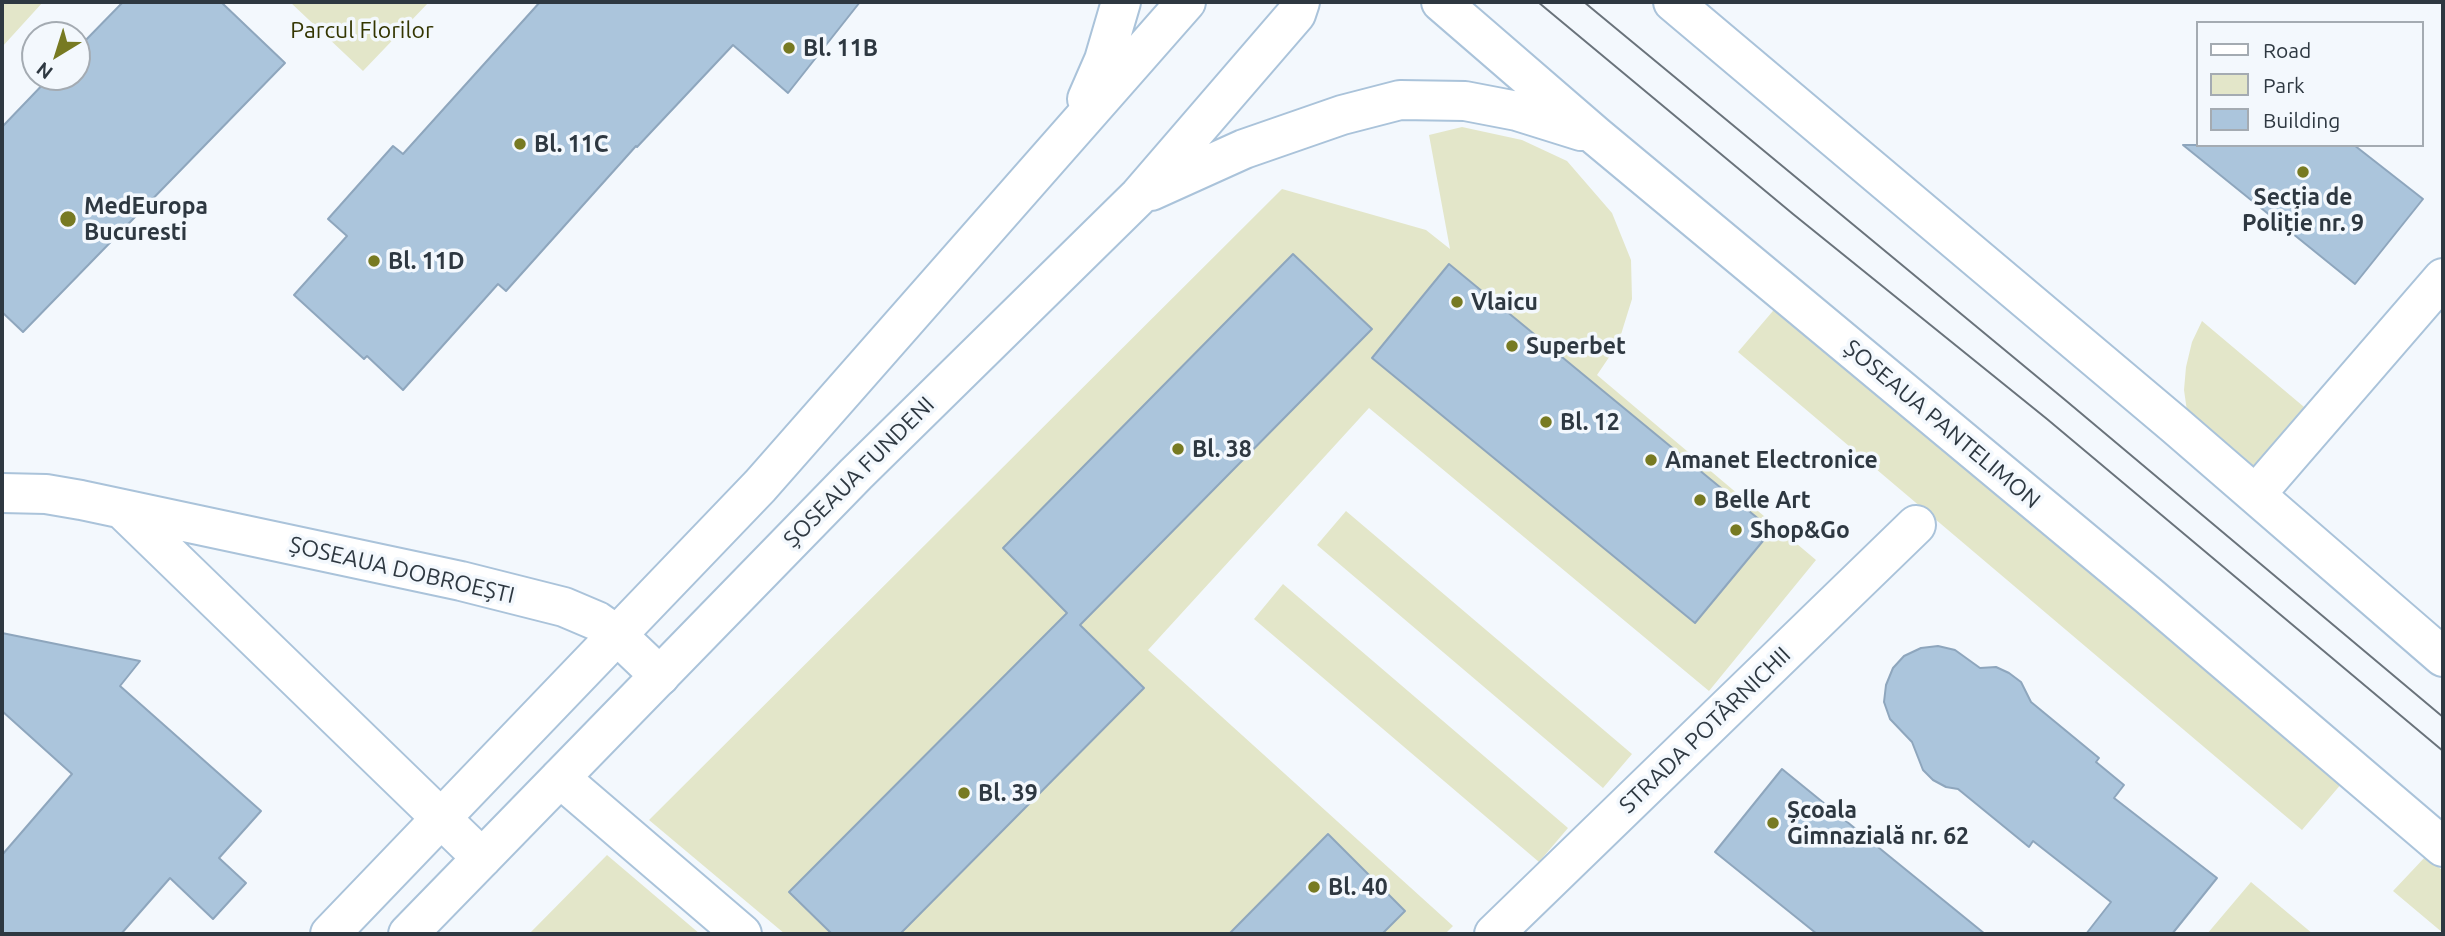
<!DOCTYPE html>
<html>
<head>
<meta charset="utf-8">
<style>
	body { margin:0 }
	#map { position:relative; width:2445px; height:936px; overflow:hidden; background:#f3f8fd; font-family:Ubuntu,sans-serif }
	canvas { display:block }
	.frame { position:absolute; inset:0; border:4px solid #2e3841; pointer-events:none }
	.legend { position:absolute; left:2196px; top:21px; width:228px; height:126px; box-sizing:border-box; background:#f3f8fd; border:2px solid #a4abb2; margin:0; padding:9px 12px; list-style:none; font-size:21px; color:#2e3841 }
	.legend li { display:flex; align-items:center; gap:14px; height:35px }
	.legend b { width:35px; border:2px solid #a4abb2 }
	.north { position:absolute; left:21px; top:21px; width:70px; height:70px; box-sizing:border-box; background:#f3f8fd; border:2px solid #a4abb2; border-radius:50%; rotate:218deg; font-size:19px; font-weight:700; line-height:28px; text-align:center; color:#2e3841 }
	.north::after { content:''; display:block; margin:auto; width:24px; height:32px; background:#777a22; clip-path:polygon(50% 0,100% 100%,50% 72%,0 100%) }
</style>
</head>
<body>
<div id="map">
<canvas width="2445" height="936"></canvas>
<div class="frame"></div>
<ul class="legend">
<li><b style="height:9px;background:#fff"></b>Road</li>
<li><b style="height:19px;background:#e3e6c9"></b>Park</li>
<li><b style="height:19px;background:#abc5dc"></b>Building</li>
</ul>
<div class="north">N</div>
</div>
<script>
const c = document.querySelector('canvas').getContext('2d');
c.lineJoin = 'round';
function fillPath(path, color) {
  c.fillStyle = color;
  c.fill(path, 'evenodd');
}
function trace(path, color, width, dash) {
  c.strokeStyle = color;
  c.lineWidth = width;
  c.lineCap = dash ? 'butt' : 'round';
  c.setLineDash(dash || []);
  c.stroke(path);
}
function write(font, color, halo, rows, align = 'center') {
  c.font = font + ' Ubuntu,sans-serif';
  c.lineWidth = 7;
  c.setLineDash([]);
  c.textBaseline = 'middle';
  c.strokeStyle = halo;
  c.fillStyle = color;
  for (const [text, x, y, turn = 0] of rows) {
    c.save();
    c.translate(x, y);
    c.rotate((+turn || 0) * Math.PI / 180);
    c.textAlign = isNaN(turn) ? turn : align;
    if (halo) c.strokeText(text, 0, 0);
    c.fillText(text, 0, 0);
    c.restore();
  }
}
fillPath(new Path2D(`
	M 2,2 L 43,2 L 2,47 Z
	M 290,2 L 429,2 L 363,71 Z
	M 1462,127 L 1522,140 L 1567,161 L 1612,213 L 1631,260 L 1632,299 L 1618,344 L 1597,375 L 1816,560 L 1709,691 L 1369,408 L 1148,650 L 1453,926 L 1445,934 L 785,934 L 649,820 L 1282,189 L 1426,230 L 1450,249 L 1429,135 Z
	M 1778,305 L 2342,783 L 2302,830 L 1738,352 Z
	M 2202,321 L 2310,412 L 2254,477 L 2187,411 L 2184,390 L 2186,367 L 2192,342 Z
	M 1346,511 L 1632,754 L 1603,788 L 1317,545 Z
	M 1283,584 L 1568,828 L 1539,862 L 1254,619 Z
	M 607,855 L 700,934 L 529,934 Z
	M 2426,856 L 2443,871 L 2443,933 L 2393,891 Z
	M 2251,882 L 2313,934 L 2207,934 Z`), '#e3e6c9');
const building = new Path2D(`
	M 123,2 L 221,2 L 285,63 L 23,332 L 2,312 L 2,127 L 50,77 L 77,77 L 77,49 Z
	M 540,2 L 860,2 L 788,93 L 733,45 L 637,147 L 636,146 L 506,291 L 498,284 L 403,390 L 367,356 L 364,359 L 294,295 L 347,236 L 328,219 L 393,146 L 403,154 Z
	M 2183,145 L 2354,145 L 2423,199 L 2355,284 Z
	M 1293,254 L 1372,329 L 1080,625 L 1144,688 L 900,934 L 832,934 L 789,892 L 1067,613 L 1003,548 Z
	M 1449,264 L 1772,530 L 1695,623 L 1372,358 Z
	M 2,633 L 140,661 L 120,686 L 261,811 L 219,858 L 246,883 L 213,919 L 170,878 L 121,934 L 2,934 L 2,855 L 72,774 L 2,711 Z
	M 1938,646 L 1955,650 L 1980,668 L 1996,667 L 2009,673 L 2021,682 L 2031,702 L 2099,758 L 2096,762 L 2124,785 L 2114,798 L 2217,878 L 2172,934 L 2086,934 L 2111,902 L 2033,841 L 2029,847 L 1958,789 L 1946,787 L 1933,780 L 1923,770 L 1912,742 L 1890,719 L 1884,702 L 1886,685 L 1893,668 L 1904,656 L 1921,648 Z
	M 1782,769 L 1985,934 L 1817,934 L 1715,852 Z
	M 1328,834 L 1405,911 L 1382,934 L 1229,934 Z`);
fillPath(building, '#abc5dc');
trace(building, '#8ea6bd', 2);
const minor = new Path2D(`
	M 2,493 L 46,494 L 81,500 L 461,581 L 564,607 L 597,621 L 617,635 L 660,676
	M 2256,494 L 2443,278
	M 122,509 L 482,858
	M 560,778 L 742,934
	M 1494,934 L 1916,525`);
const major = new Path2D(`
	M 1441,2 L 1596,136 L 2149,596 L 2443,847
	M 1673,2 L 2175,425 L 2443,657
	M 1087,99 L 1104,60 L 1121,2
	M 1151,191 L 1244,149 L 1342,115 L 1400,100 L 1465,101 L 1517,111 L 1581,131
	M 330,934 L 760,486 L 1186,2
	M 408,934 L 856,474 L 1139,196 L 1296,14 L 1300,2`);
trace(minor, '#aac3da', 42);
trace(major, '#aac3da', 42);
trace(minor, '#fff', 38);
trace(major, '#fff', 38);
trace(new Path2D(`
	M 1538,2 L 1793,214 L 2047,419 L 2443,751
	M 1584,2 L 2064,399 L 2443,717`), '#6a737b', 2);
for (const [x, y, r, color] of [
	[789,48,7,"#777a22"],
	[520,144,7,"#777a22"],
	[2303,172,7,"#777a22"],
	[68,219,9,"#777a22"],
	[374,261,7,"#777a22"],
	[1457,302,7,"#777a22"],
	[1512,346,7,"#777a22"],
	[1546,422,7,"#777a22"],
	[1178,449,7,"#777a22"],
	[1651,460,7,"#777a22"],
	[1700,500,7,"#777a22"],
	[1736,530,7,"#777a22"],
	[964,793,7,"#777a22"],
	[1773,823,7,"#777a22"],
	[1314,887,7,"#777a22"]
]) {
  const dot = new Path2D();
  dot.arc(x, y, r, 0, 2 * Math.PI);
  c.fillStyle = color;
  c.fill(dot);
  trace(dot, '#f3f8fd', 2.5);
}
write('23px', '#333500', '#f3f8fd', [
	["Parcul Florilor",362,30]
]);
write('bold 23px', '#2e3841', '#f3f8fd', [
	["Bl. 11B",803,48],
	["Bl. 11C",534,144],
	["Secția de",2303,197,"center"],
	["Poliție nr. 9",2303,223,"center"],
	["MedEuropa",84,206],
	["Bucuresti",84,232],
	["Bl. 11D",388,261],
	["Vlaicu",1471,302],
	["Superbet",1526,346],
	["Bl. 12",1560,422],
	["Bl. 38",1192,449],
	["Amanet Electronice",1665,460],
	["Belle Art",1714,500],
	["Shop&Go",1750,530],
	["Bl. 39",978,793],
	["Școala",1787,810],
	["Gimnazială nr. 62",1787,836],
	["Bl. 40",1328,887]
], 'left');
write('23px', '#2e3841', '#f3f8fd', [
	["ȘOSEAUA PANTELIMON",1942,424,40],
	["ȘOSEAUA FUNDENI",859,472,-45],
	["ȘOSEAUA DOBROEȘTI",402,570,13],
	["STRADA POTÂRNICHII",1705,730,-44]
]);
</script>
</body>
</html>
